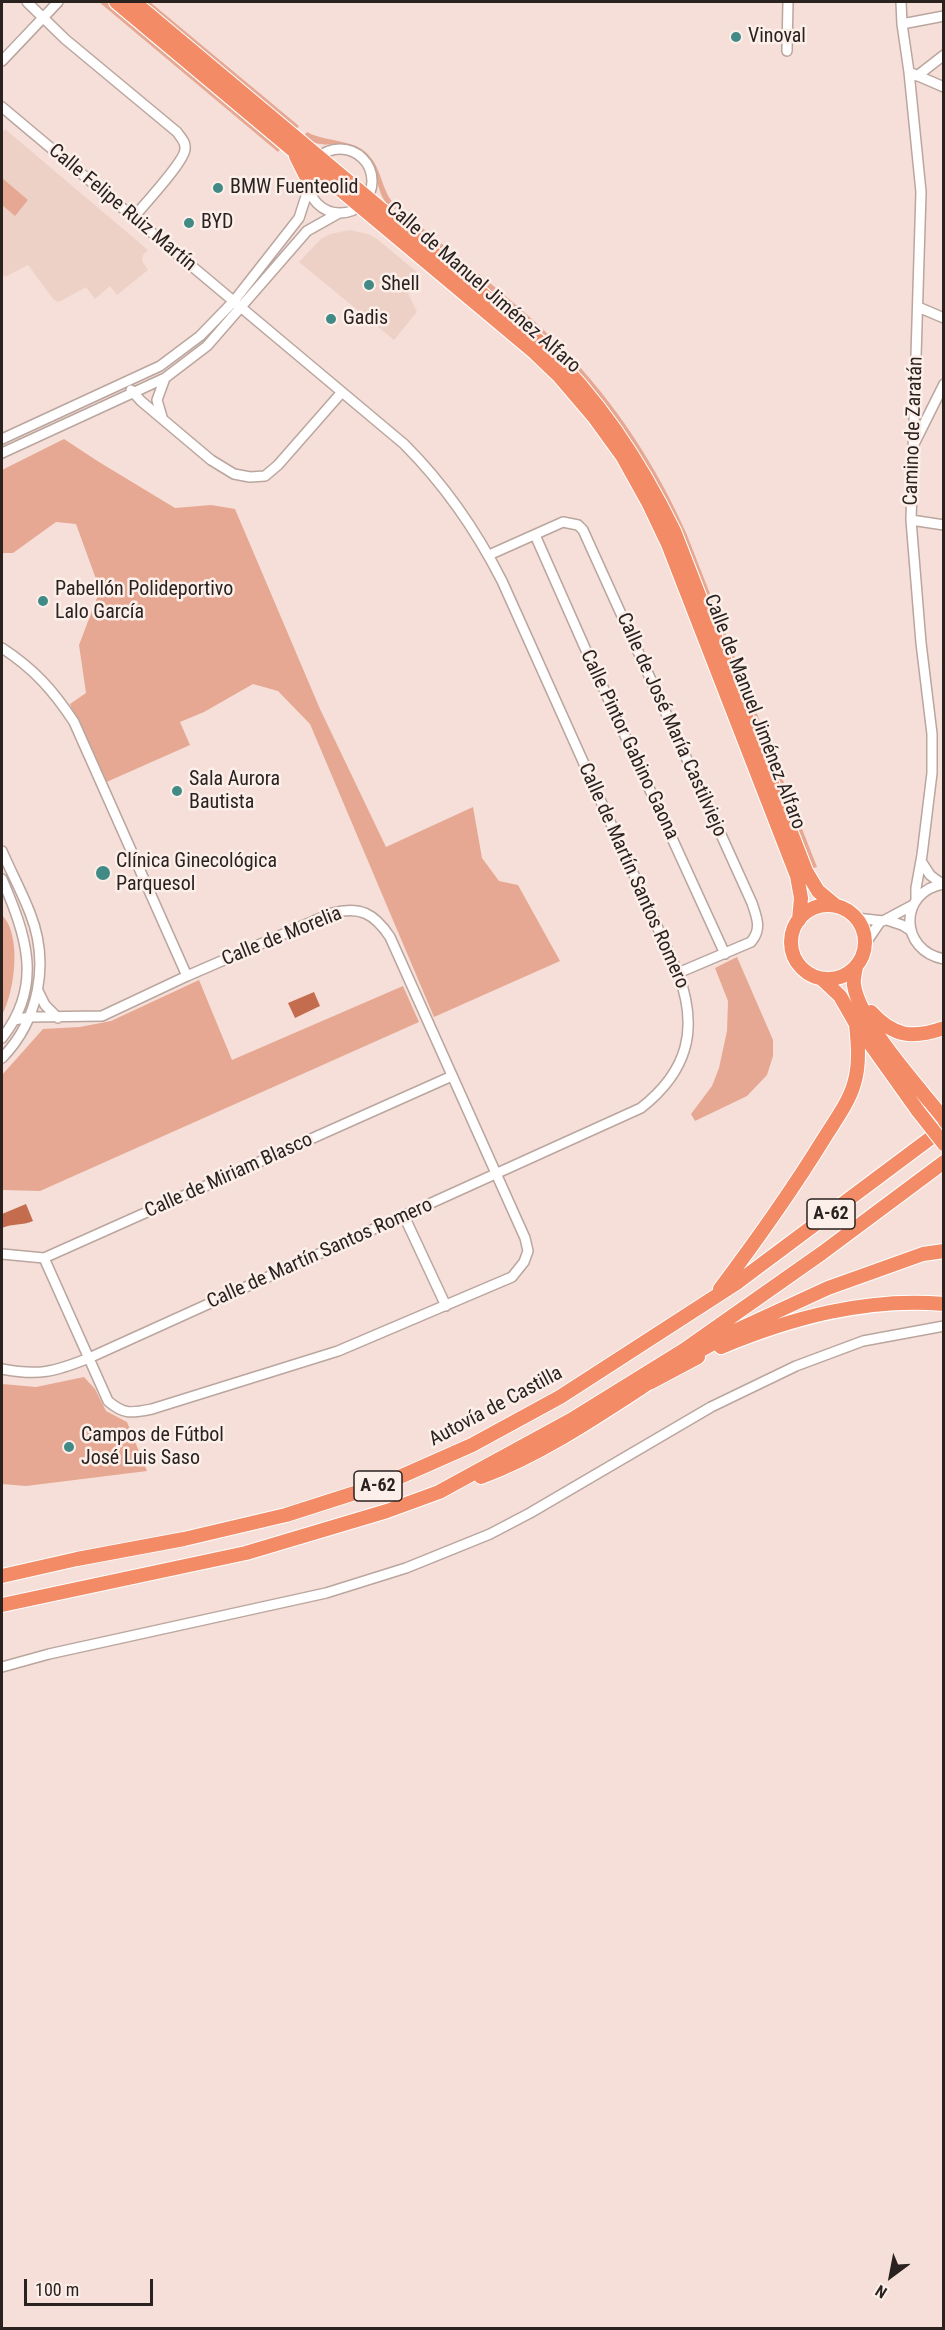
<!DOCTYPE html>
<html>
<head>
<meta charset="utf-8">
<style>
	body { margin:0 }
	#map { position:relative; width:945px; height:2330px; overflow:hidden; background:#f5dfd8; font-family:"Roboto Condensed",sans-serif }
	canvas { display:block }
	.frame { position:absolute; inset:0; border:3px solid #2a221f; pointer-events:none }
	.north { position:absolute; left:861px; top:2246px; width:60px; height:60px; -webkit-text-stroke:4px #fcefea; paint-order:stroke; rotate:212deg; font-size:16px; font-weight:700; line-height:24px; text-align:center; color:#2a221f }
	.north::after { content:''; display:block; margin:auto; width:21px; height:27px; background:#2a221f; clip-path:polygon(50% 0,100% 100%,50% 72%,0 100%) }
	.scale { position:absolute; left:24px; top:2279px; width:129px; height:27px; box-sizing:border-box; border:3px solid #2a221f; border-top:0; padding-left:8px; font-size:18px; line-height:21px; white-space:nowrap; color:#2a221f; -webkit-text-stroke:4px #fcefea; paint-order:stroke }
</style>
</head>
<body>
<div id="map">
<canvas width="945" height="2330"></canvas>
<div class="frame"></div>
<div class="north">N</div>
<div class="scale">100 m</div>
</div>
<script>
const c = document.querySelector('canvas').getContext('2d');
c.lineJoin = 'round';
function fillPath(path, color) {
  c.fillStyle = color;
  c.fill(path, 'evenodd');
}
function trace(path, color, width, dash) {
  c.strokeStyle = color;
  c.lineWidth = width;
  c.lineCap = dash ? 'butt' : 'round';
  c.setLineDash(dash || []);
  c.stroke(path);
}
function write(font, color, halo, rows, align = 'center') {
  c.font = font + ' "Roboto Condensed",sans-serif';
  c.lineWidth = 5;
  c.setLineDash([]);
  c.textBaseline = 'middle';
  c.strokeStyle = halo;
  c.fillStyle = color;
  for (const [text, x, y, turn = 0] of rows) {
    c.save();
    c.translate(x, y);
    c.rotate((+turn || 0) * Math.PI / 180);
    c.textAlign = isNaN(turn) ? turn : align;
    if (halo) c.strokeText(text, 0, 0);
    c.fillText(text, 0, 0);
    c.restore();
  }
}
fillPath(new Path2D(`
	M 5,129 L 148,250 L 143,255 L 142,261 L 148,270 L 117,295 L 110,286 L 95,299 L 86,287 L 59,302 L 54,300 L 28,265 L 5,277 L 2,273 L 2,133 Z
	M 350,230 L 368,234 L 377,239 L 418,273 L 408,293 L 417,312 L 394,340 L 299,262 L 321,239 L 330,234 Z`), '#eed1c6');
fillPath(new Path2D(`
	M 99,2 L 108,2 L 282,147 L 278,152 Z
	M 140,2 L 150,2 L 299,126 L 295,131 Z
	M 307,132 C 327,143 357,138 371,158 C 383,173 381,192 397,207 L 393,212 C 387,205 381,197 379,188 C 374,173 375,161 361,151 C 343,139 321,151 303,137 Z
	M 2,178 L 28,200 L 15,216 L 2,205 Z
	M 405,214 C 457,257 514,299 561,347 C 615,402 656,465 687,535 L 817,867 L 811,869 L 658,487 L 401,219 Z
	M 64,439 L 99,462 L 175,508 L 211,505 L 235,509 L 320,709 L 386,847 L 473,807 L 482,858 L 499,881 L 518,885 L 560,961 L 434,1017 L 310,724 L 278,691 L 253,684 L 204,712 L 180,722 L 190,745 L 102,784 L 70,704 L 86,693 L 79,645 L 100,590 L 76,524 L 56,522 L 13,553 L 2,553 L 2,470 Z
	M 2,915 C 22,935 15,991 2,1015 Z
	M 737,957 L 773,1040 L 773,1056 L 767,1075 L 747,1096 L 695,1121 L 691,1114 L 712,1086 L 719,1068 L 727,1031 L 728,1001 L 715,968 Z
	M 199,980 L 232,1060 L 403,986 L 419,1022 L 40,1191 L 2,1190 L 2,1075 L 43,1029 L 80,1027 L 111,1021 Z
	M 84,1377 L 95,1389 L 106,1411 L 127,1422 L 147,1471 L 26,1486 L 2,1484 L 2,1384 L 36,1387 Z`), '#e6a892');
fillPath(new Path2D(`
	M 314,992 L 320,1006 L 295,1018 L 288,1003 Z
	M 26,1204 L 33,1221 C 22,1226 13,1223 2,1228 L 2,1214 Z`), '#c46d4e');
const minor = new Path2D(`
	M 27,2 L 65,39 L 177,132 C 181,138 186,142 185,149 C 185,161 143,206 133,218
	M 901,2 L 902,24 L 909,72 L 921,192 L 911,520 L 921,643 L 932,734 L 932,773 L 922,855 L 916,888 L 916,900
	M 902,24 L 944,16
	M 787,51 L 788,2
	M 2,61 L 58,2
	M 909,72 L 944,87
	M 917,76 L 944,55
	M 2,107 L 404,444 C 445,485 476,530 502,581 L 678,973 C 699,1029 688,1071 641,1108 L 89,1358 C 54,1372 39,1376 2,1369
	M308 181a32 32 0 1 1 64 0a32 32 0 1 1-64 0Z
	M 918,307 L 944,318
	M 131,390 L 141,401 L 211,460 L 234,474 L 250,477 L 265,476 L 278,465 L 342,392
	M 162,417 L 157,400 L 165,378
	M 2,439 L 160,366 L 200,336 L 234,301 L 299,218 L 309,187
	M 914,444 L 944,384
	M 2,453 L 165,378 L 207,346 L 307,231 L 339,213
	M 911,520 L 944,525
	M 535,535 L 585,648 L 725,954
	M 489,555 L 563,522 L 578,525 L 583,530 L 752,903 C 757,918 762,929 751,942 L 678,973
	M 2,648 C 34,669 53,690 74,722 L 187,976
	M 2,851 C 11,872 22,892 30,913 C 50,963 39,1020 2,1058
	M 921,861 L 930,875 L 942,884
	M 2,879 C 26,935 44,985 2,1038
	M 944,884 C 898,891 899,951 944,959
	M 856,918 L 883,921 L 913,905
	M 887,920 L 902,925 L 910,930
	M 865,944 L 880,922
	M 38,991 L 45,1005 L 58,1018
	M 14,1020 L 30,1017 L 102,1016 L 187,976 L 332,913 C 360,906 374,913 390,937 L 525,1238 L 528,1251 L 524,1262 L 512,1277 L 338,1351 L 152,1409 C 132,1413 124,1415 108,1401 L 44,1258
	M 404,1216 L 446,1306
	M 2,1254 L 44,1258 L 452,1076
	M 2,1667 L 49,1654 L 326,1593 L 406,1568 L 490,1534 L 530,1513 L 711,1407 L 796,1366 L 863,1341 L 944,1326`);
const highway = new Path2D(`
	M 116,2 L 534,352 L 559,376 L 594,417 L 623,457 L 648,502 L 668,544 L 797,876 L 801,898 L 799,920
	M 134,2 L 540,342 C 598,398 638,458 674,531 L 806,871 L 818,891 L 836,906
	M 296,156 L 308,180
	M791 942a37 37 0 1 1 74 0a37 37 0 1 1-74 0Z
	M 856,967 C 855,973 853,979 854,985 C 860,1024 919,1087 944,1119
	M 822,979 L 840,996 L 856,1024 L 918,1111
	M 871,1012 C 894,1037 912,1039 944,1028
	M 720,1289 C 756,1241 791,1192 823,1140 C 834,1122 848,1104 854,1084 C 860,1064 858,1044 856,1024
	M 721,1347 C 791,1318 867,1297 944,1304
	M 688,1357 L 739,1329 L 828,1288 L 923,1254 L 944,1251
	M 651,1382 L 698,1357
	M 481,1477 C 540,1455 595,1418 647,1384
	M 2,1576 L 77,1559 L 184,1539 L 286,1515 L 386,1483 L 472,1445 L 560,1397 L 738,1282 L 944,1128
	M 2,1605 L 246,1553 L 387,1511 L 439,1492 L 571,1420 L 684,1350 L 822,1253 L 944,1162`);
trace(minor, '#baa69e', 12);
trace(highway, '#fff', 16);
trace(minor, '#fff', 9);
trace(highway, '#f38b66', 14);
const highwayBridge = new Path2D(`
	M 918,1111 L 944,1144`);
trace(highwayBridge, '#fff', 16, []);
trace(highwayBridge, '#f38b66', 14);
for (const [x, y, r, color] of [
	[736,37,6,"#428a85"],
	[218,188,6,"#428a85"],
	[189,223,6,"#428a85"],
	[369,285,6,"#428a85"],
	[331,319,6,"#428a85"],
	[43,601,6,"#428a85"],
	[177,791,6,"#428a85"],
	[103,873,8,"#428a85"],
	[69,1447,6,"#428a85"]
]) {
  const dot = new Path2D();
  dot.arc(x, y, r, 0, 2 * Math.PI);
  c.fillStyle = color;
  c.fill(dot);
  trace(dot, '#fcefea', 2);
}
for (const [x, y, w] of [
	[831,1214,48],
	[378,1486,48]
]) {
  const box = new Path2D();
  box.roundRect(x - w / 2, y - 15, w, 30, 4.5);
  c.fillStyle = '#fcefea';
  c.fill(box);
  trace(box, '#2a221f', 1.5);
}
write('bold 18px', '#2a221f', null, [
	["A-62",831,1214],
	["A-62",378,1486]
]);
write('20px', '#2a221f', '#fcefea', [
	["Vinoval",748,37],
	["BMW Fuenteolid",230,188],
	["BYD",201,223],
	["Shell",381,285],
	["Gadis",343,319],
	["Pabellón Polideportivo",55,590],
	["Lalo García",55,613],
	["Sala Aurora",189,780],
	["Bautista",189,803],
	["Clínica Ginecológica",116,862],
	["Parquesol",116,885],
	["Campos de Fútbol",81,1436],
	["José Luis Saso",81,1459]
], 'left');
write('20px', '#2a221f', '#fcefea', [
	["Calle Felipe Ruiz Martín",122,208,40],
	["Calle de Manuel Jiménez Alfaro",483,288,41],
	["Camino de Zaratán",914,431,-88],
	["Calle de Manuel Jiménez Alfaro",754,712,69],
	["Calle de José María Castilviejo",671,725,66],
	["Calle Pintor Gabino Gaona",629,745,65],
	["Calle de Martín Santos Romero",633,876,66],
	["Calle de Morelia",282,937,-22],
	["Calle de Miriam Blasco",229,1176,-24],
	["Calle de Martín Santos Romero",320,1254,-24],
	["Autovía de Castilla",496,1407,-28]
]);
</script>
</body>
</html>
